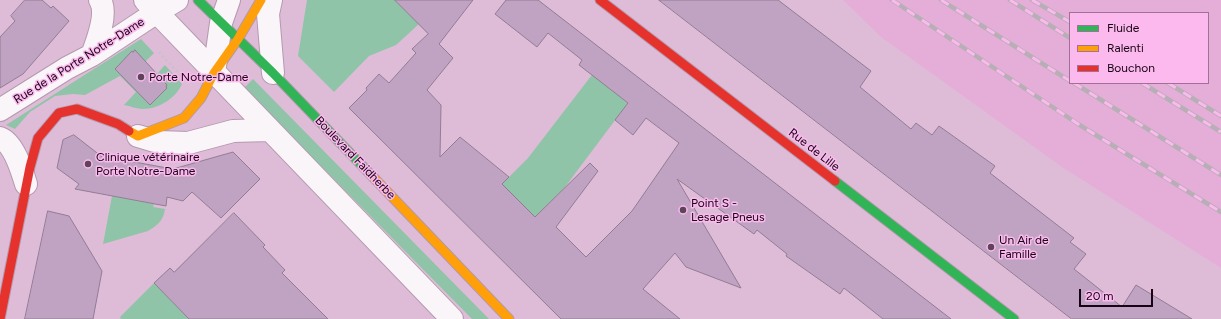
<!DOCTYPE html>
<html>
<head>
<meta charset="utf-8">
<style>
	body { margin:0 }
	#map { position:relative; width:1221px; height:319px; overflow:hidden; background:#debcd7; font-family:Figtree,sans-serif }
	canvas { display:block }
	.legend { position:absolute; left:1069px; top:12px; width:140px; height:72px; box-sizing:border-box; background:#fbb9ed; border:1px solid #a07096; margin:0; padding:5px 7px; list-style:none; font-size:12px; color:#170314 }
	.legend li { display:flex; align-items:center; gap:8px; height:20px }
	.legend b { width:20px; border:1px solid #a07096 }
	.scale { position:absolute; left:1079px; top:289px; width:74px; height:18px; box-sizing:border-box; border:2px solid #170314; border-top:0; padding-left:5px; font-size:12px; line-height:14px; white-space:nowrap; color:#170314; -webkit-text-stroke:3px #fbb9ed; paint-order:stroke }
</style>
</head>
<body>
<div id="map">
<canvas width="1221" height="319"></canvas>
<ul class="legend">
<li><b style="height:5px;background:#30b455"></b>Fluide</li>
<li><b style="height:5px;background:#ff9f0a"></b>Ralenti</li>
<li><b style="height:5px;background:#e5322d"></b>Bouchon</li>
</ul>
<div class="scale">20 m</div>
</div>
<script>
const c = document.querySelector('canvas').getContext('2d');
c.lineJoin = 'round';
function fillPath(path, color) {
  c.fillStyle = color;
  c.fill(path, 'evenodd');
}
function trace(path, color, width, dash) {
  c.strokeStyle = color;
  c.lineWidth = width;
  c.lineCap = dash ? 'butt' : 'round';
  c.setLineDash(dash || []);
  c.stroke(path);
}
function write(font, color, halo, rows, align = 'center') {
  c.font = font + ' Figtree,sans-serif';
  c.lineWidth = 3;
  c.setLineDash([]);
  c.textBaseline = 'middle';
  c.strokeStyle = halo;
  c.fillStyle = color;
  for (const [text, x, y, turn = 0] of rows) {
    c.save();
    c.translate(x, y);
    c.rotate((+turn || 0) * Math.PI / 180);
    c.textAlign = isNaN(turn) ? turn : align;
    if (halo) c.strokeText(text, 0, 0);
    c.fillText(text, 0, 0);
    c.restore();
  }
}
fillPath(new Path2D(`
	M 843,0 L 1221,0 L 1221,268 L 1062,167 L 881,37 ZM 1070,13 L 1208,13 L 1208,83 L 1070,83 Z`), '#e4aed9');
fillPath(new Path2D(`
	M 307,0 L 395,0 L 419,24 L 396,45 L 369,56 L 334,92 L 298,56 Z
	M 141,39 L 154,53 L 144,63 L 155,76 L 165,65 L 182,84 C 176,98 159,109 143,109 C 137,109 130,106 124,105 L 136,92 L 120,76 L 85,95 L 73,94 L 55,96 L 30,112 L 15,129 L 6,125 Z
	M 608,54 L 635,75 L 619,96 L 628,103 L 562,191 L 535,217 L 511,193 L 499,204 L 490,196 L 528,158 Z
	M 253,79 L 489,319 L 472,319 L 244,88 Z
	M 112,196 L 154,204 L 153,207 L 165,209 C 163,221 158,225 148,231 L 103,244 Z
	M 154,283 L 189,319 L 121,319 L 120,317 Z`), '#90c4a8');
const building = new Path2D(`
	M 25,0 L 42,0 L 51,8 L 53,6 L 69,21 L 23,74 L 0,88 L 0,37 L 15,21 L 11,16 Z
	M 395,0 L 473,0 L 439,44 L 453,58 L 427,90 L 441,105 L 440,157 L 460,137 L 509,177 L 502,184 L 535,217 L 590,163 L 598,171 L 556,227 L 586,257 L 632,211 L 679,143 L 646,118 L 633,135 L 615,120 L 628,103 L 579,65 L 582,60 L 548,33 L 537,47 L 495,14 L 506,0 L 538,0 L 951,319 L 883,319 L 844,288 L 840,294 L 786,256 L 787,254 L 757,230 L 754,234 L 677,179 L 741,288 L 686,267 L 675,253 L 643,289 L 680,319 L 561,319 L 349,108 L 367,90 L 366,88 L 379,74 L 389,83 L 416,53 L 412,49 L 428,34 Z
	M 659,0 L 778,0 L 871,71 L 860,87 L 911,129 L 916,123 L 932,135 L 939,126 L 995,166 L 990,173 L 1074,238 L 1070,242 L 1086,254 L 1074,269 L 1122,307 L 1136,285 L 1192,319 L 1072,319 Z
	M 135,50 L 167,85 L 166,87 L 167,88 L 150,105 L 115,69 L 132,51 L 133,52 Z
	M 74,135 L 101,156 L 173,169 L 233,152 L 260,179 L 221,218 L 192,192 L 183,201 L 167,197 L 166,206 L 75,189 L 79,184 L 57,168 L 63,140 Z
	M 48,211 L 69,216 L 102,271 L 93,319 L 25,319 Z
	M 234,213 L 265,245 L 263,247 L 285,270 L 282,273 L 328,319 L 189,319 L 154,283 L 170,268 L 174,272 Z`);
fillPath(building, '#c0a3c3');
trace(building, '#927c93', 1);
const street = new Path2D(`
	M 145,0 L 452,319
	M 271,0 L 268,14 L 273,73
	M 92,55 C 97,42 108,13 100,0
	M 214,73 L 221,23 L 229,0
	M 0,110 L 67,68 L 92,55 L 157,12 L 177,0
	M 138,136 L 158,142 L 188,143 L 233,131 L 270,130
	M 0,138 C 14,143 22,171 26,184`);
const fast = new Path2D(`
	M 198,0 L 273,73 L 373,177
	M 835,181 L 1014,319`);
const slow = new Path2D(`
	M 129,131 L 138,136 L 184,118 L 201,98 L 214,73 L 238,39 L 261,0
	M 373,177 L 509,319`);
const jam = new Path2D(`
	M 600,0 L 835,181
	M 0,319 L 30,167 L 38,138 L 59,113 L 77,109 L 118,124 L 129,131`);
trace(street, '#b499ae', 24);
trace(fast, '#b499ae', 11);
trace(slow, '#b499ae', 11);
trace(jam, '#b499ae', 11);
trace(new Path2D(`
	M 159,52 L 184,79`), '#cac0c8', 2.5, [2, 3]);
trace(street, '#faf5f9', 22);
trace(fast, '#30b455', 9);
trace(slow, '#ff9f0a', 9);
trace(jam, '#e5322d', 9);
const rail = new Path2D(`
	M 892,0 L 1078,124 L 1221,212
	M 941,0 L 1070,81
	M 1010,0 L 1070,38
	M 1032,0 L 1070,22
	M 1074,83 L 1221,175
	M 1142,83 L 1221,132
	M 1168,83 L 1221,116`);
trace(rail, '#b8afb6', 4.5);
trace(rail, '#fbb9ed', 3, [9]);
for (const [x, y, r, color] of [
	[141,77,4,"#5d4458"],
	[88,164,4,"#5d4458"],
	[683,210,4,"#5d4458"],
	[991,247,4,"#5d4458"]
]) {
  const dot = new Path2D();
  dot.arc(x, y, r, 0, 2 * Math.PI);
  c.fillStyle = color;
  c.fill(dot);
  trace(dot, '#fbb9ed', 1.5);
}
write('12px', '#170314', '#fbb9ed', [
	["Rue de la Porte Notre-Dame",79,61,-32],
	["Rue de Lille",814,150,38],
	["Boulevard Faidherbe",355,158,46]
]);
write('12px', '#170314', '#fbb9ed', [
	["Porte Notre-Dame",149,77],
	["Clinique vétérinaire",96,157],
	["Porte Notre-Dame",96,171],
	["Point S -",691,203],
	["Lesage Pneus",691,217],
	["Un Air de",999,240],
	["Famille",999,254]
], 'left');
</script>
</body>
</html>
